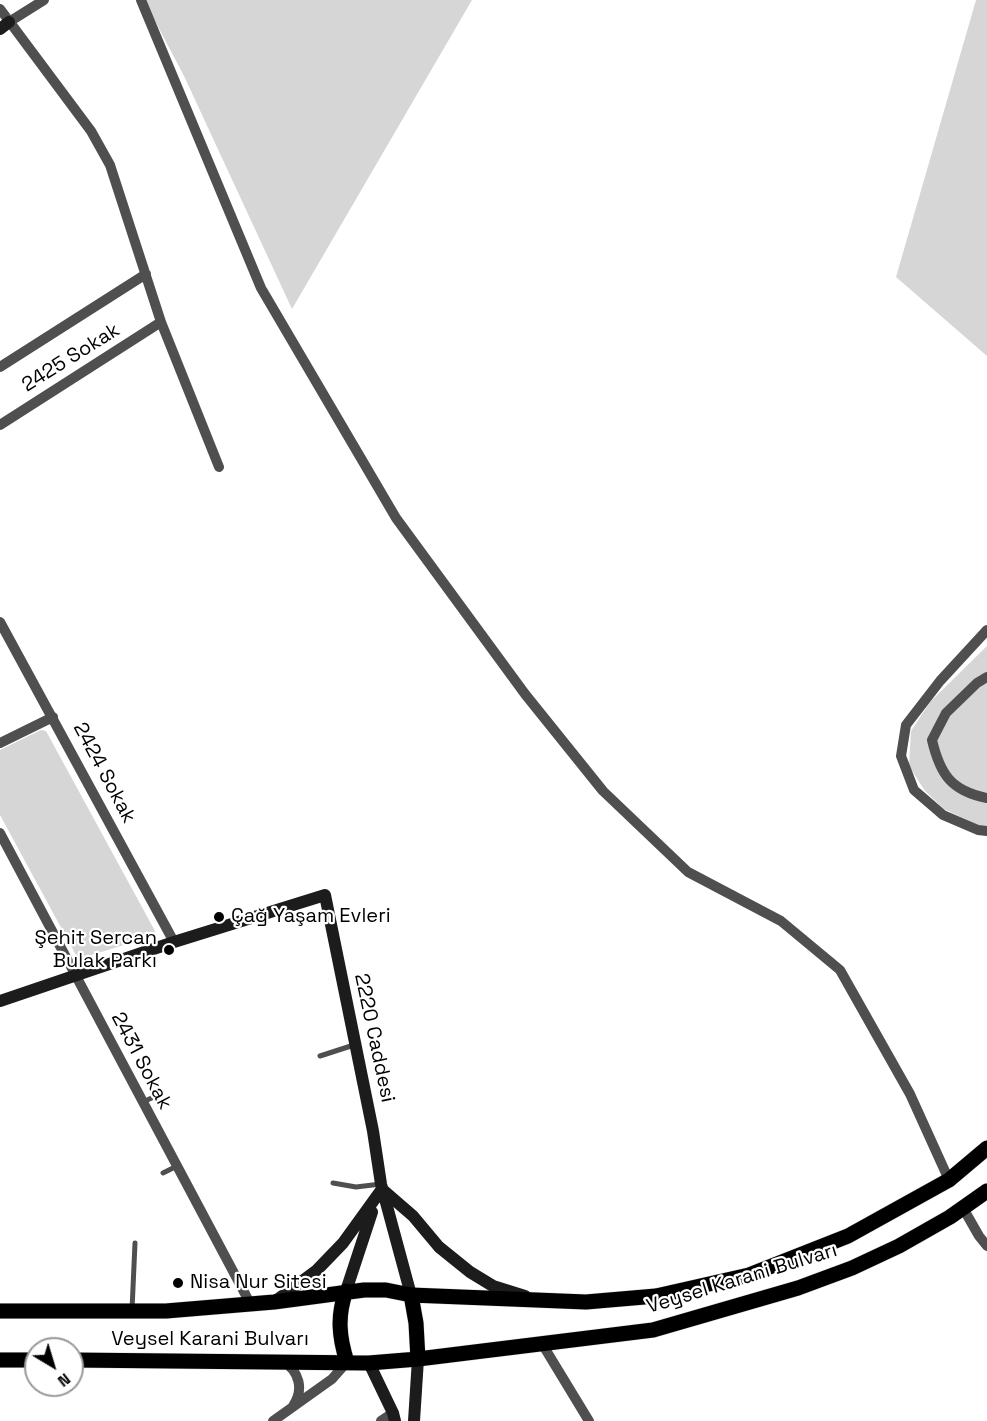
<!DOCTYPE html>
<html>
<head>
<meta charset="utf-8">
<style>
	body { margin:0 }
	#map { position:relative; width:987px; height:1421px; overflow:hidden; background:#fff; font-family:"Space Grotesk",sans-serif }
	canvas { display:block }
	.north { position:absolute; left:24px; top:1337px; width:60px; height:60px; box-sizing:border-box; background:#fff; border:2px solid #999; border-radius:50%; rotate:142deg; font-size:16px; font-weight:700; line-height:24px; text-align:center; color:#000 }
	.north::after { content:''; display:block; margin:auto; width:21px; height:27px; background:#000; clip-path:polygon(50% 0,100% 100%,50% 72%,0 100%) }
</style>
</head>
<body>
<div id="map">
<canvas width="987" height="1421"></canvas>
<div class="north">N</div>
</div>
<script>
const c = document.querySelector('canvas').getContext('2d');
c.lineJoin = 'round';
function fillPath(path, color) {
  c.fillStyle = color;
  c.fill(path, 'evenodd');
}
function trace(path, color, width, dash) {
  c.strokeStyle = color;
  c.lineWidth = width;
  c.lineCap = dash ? 'butt' : 'round';
  c.setLineDash(dash || []);
  c.stroke(path);
}
function write(font, color, halo, rows, align = 'center') {
  c.font = font + ' "Space Grotesk",sans-serif';
  c.lineWidth = 4.5;
  c.setLineDash([]);
  c.textBaseline = 'middle';
  c.strokeStyle = halo;
  c.fillStyle = color;
  for (const [text, x, y, turn = 0] of rows) {
    c.save();
    c.translate(x, y);
    c.rotate((+turn || 0) * Math.PI / 180);
    c.textAlign = isNaN(turn) ? turn : align;
    if (halo) c.strokeText(text, 0, 0);
    c.fillText(text, 0, 0);
    c.restore();
  }
}
fillPath(new Path2D(`
	M 144,0 L 472,0 L 292,309 L 184,76 Z
	M 976,0 L 987,0 L 987,356 L 896,277 Z
	M 987,646 L 987,826 L 980,826 L 944,809 L 925,791 L 909,766 L 911,731 L 930,702 Z
	M 41,730 L 46,731 L 155,931 L 153,936 L 82,958 L 77,957 L 0,815 L 0,750 Z`), '#d6d6d6');
const primary = new Path2D(`
	M 346,1291 C 337,1316 339,1337 347,1362
	M 411,1295 L 416,1323 L 418,1359
	M 0,1311 L 166,1311 L 274,1302 L 364,1290 L 386,1290 L 411,1295 L 586,1302 L 656,1296 L 749,1275 L 848,1236 L 949,1180 L 987,1148
	M 0,1360 L 36,1360
	M 72,1360 L 369,1363 L 418,1359 L 653,1330 L 798,1288 L 852,1268 L 899,1246 L 950,1217 L 987,1191`);
trace(primary, '#dbdbdb', 16);
trace(new Path2D(`
	M 320,1056 L 354,1045
	M 143,1102 L 158,1095
	M 163,1173 L 177,1166
	M 333,1183 L 356,1187 L 381,1184
	M 132,1310 L 135,1243`), '#4f4f4f', 5);
trace(new Path2D(`
	M 141,0 L 261,288 L 396,518 L 525,694 L 603,791 L 688,872 L 781,921 L 840,970 L 910,1094 L 949,1180
	M 0,9 L 91,131 L 110,165 L 161,322 L 219,467
	M 9,22 L 44,0
	M 0,367 L 146,274
	M 0,425 L 161,322
	M 0,622 L 174,942
	M 987,630 L 940,681 L 906,725 L 901,756 L 914,790 L 943,815 L 978,830 L 987,831
	M 987,677 L 977,683 L 946,713 L 932,740 C 940,774 951,791 987,798
	M 0,743 L 53,717
	M 0,833 L 251,1305
	M 963,1208 L 979,1236 L 987,1246
	M 541,1342 L 589,1421
	M 282,1361 C 300,1371 304,1390 293,1406
	M 273,1421 L 332,1379 L 347,1362
	M 381,1421 L 393,1413`), '#4f4f4f', 10);
trace(new Path2D(`
	M 0,29 L 9,22
	M 0,1001 L 174,942 L 325,895 L 373,1131 L 381,1184 L 411,1295
	M 383,1190 L 413,1216 L 439,1247 L 470,1272 L 493,1286 L 525,1296
	M 346,1291 L 372,1212
	M 274,1302 L 317,1270 L 343,1243 L 382,1189
	M 369,1363 L 393,1413 L 395,1421
	M 414,1421 L 418,1359`), '#1c1c1c', 12);
trace(primary, '#000', 15);
for (const [x, y, r, color] of [
	[219,917,6,"#000"],
	[169,950,6,"#000"],
	[178,1283,6,"#000"]
]) {
  const dot = new Path2D();
  dot.arc(x, y, r, 0, 2 * Math.PI);
  c.fillStyle = color;
  c.fill(dot);
  trace(dot, '#fff', 2);
}
write('20px', '#000', '#fff', [
	["2425 Sokak",71,358,-32],
	["2424 Sokak",104,773,62],
	["2220 Caddesi",374,1038,78],
	["2431 Sokak",141,1061,62],
	["Veysel Karani Bulvarı",742,1279,-17],
	["Veysel Karani Bulvarı",210,1340]
]);
write('20px', '#000', '#fff', [
	["Çağ Yaşam Evleri",231,917],
	["Şehit Sercan",157,939,"right"],
	["Bulak Parkı",157,962,"right"],
	["Nisa Nur Sitesi",190,1283]
], 'left');
</script>
</body>
</html>
